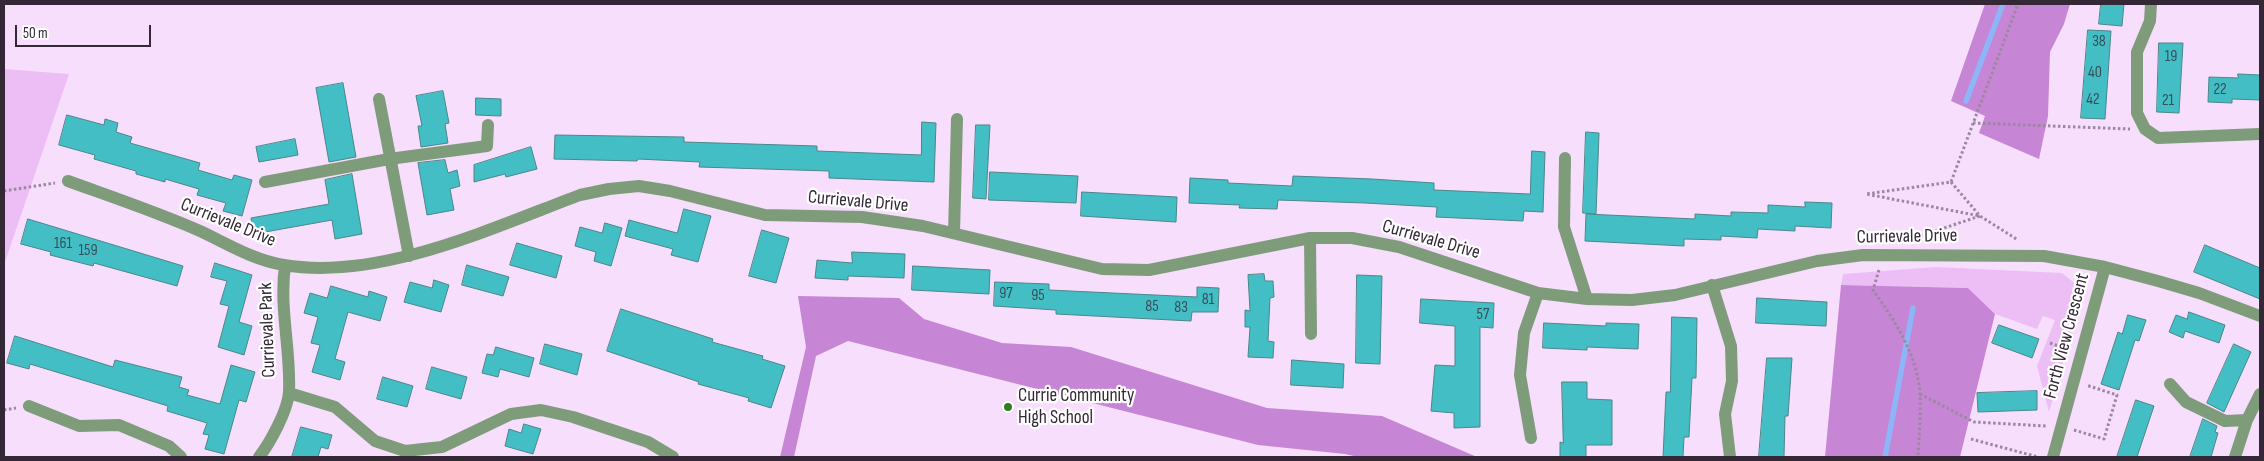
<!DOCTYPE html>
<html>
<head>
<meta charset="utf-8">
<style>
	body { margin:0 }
	#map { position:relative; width:2264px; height:461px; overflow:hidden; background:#f7defd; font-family:"Sofia Sans Condensed",sans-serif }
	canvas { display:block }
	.frame { position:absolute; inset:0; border:5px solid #342837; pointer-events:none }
	.scale { position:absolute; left:15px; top:25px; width:136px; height:22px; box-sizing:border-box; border:2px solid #342837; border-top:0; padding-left:6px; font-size:15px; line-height:18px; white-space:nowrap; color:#342837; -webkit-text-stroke:4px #fff; paint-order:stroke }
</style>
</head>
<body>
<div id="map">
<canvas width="2264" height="461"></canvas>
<div class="frame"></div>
<div class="scale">50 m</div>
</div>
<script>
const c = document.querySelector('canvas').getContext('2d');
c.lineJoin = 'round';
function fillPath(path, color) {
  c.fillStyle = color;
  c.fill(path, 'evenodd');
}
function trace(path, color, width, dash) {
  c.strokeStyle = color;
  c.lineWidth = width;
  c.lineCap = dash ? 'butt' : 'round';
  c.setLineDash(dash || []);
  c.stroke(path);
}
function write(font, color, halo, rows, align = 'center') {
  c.font = font + ' "Sofia Sans Condensed",sans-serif';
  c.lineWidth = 4.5;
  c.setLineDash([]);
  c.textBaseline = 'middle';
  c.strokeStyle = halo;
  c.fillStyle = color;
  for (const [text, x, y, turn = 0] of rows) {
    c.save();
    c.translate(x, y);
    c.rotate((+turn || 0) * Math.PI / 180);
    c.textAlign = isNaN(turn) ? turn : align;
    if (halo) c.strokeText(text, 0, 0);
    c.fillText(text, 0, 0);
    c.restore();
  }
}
fillPath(new Path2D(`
	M 4,69 L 69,74 L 4,265 Z
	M 1936,267 L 2062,273 L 2077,285 L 2081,299 L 2049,412 L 2037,366 L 2055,320 L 2043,316 L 2037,329 L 1995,314 L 1968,288 L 1841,285 L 1843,274 Z`), '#edbef6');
fillPath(new Path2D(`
	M 1985,4 L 2070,4 L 2064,24 L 2050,52 L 2048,116 L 2039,159 L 1979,133 L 1985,116 L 1951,101 Z
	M 1841,285 L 1968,288 L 1995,314 L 1960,457 L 1825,457 Z
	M 798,296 L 899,298 L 924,319 L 1002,343 L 1071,347 L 1267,408 L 1382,416 L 1477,457 L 1358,457 L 1345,454 L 1258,445 L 848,341 L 816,356 L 794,457 L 780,457 L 806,347 Z`), '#c785d5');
trace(new Path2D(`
	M 1966,101 L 2003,4
	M 1885,457 L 1913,308`), '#8db5f8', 5.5);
const building = new Path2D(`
	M 2101,4 L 2124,4 L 2122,26 L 2099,24 Z
	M 2088,30 L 2111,31 L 2105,119 L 2081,118 Z
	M 2159,43 L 2183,43 L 2179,113 L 2157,112 Z
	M 2238,74 L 2260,75 L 2260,100 L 2232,99 L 2232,103 L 2208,102 L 2209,77 L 2238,78 Z
	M 343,83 L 356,157 L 329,162 L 316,88 Z
	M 443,91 L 449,123 L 445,124 L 448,143 L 421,147 L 418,126 L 422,126 L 416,96 Z
	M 476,98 L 501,99 L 501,116 L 476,115 Z
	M 67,115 L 104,125 L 105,119 L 118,123 L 116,132 L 132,137 L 130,143 L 200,163 L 198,170 L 232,180 L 234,175 L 252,180 L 242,216 L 223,211 L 226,203 L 197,195 L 199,189 L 165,179 L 165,182 L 136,174 L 136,171 L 94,159 L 95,155 L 59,145 Z
	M 922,122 L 936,123 L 934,182 L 829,178 L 829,171 L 699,167 L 700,162 L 638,159 L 637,161 L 554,159 L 555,135 L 684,137 L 684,142 L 817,146 L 817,151 L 921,155 Z
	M 976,125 L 990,125 L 986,199 L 973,198 Z
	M 1586,132 L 1599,133 L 1596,214 L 1583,213 Z
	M 295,139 L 298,155 L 259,162 L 256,147 Z
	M 531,147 L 537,169 L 506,177 L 505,174 L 474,182 L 474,165 Z
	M 1532,151 L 1545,152 L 1543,212 L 1524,211 L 1523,221 L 1436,217 L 1437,207 L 1365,203 L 1278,200 L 1277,209 L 1239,208 L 1240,205 L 1189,203 L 1190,178 L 1228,180 L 1228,183 L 1292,186 L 1293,176 L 1372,179 L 1434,183 L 1434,190 L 1530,194 Z
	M 445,160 L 448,173 L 457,170 L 460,186 L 450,189 L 454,210 L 427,215 L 418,163 Z
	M 990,172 L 1078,176 L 1076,203 L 989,200 Z
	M 352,174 L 362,234 L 335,239 L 332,220 L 254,234 L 251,218 L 329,204 L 325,180 Z
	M 1082,192 L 1177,197 L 1176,222 L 1081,216 Z
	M 1805,202 L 1832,203 L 1831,228 L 1795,226 L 1795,231 L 1758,229 L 1757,238 L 1721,236 L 1721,240 L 1684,239 L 1684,246 L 1585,241 L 1586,214 L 1695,219 L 1695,214 L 1731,216 L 1731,212 L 1768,213 L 1768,205 L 1805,207 Z
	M 684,209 L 711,216 L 698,262 L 671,255 L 673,249 L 625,236 L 629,220 L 677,233 Z
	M 28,219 L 183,266 L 177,286 L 94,263 L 93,266 L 50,255 L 51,252 L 21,244 Z
	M 605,223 L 622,228 L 611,266 L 594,261 L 596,252 L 575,246 L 580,227 L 602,233 Z
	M 762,230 L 789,238 L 776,283 L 749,276 Z
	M 517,243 L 562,256 L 556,278 L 510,265 Z
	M 2205,245 L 2260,268 L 2260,299 L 2194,272 Z
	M 852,252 L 905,254 L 904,278 L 848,276 L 848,280 L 815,278 L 817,260 L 852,263 Z
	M 215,263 L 252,275 L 239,322 L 252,326 L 244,355 L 218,347 L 229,306 L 220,304 L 227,281 L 211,277 Z
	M 467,265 L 509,277 L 503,296 L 462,285 Z
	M 913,266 L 990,270 L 989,294 L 912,290 Z
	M 1264,274 L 1265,281 L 1273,281 L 1274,297 L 1270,298 L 1268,341 L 1274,342 L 1273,358 L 1248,357 L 1250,327 L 1245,327 L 1245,310 L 1250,311 L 1248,275 Z
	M 1357,275 L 1382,276 L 1380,364 L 1356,363 Z
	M 434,280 L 449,285 L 441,312 L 404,302 L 410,282 L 432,288 Z
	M 995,282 L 1049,284 L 1049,290 L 1197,297 L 1197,287 L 1219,288 L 1218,312 L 1192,312 L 1191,321 L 1056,314 L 1056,310 L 994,306 Z
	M 331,286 L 368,297 L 369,291 L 387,297 L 380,321 L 348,312 L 335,359 L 345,362 L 340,380 L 312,372 L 320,345 L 311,343 L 318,317 L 304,313 L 310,293 L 327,298 Z
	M 1757,298 L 1827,302 L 1826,326 L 1756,323 Z
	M 1421,299 L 1494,303 L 1493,328 L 1480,327 L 1480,427 L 1454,428 L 1454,413 L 1431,411 L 1435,365 L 1455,366 L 1455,326 L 1420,323 Z
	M 621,309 L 713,339 L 712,342 L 763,356 L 762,359 L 785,366 L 771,408 L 748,401 L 749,398 L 698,384 L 699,382 L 607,351 Z
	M 2189,312 L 2225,325 L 2219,343 L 2185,331 L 2183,338 L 2169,332 L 2176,315 L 2187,319 Z
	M 2128,315 L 2146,320 L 2139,341 L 2135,340 L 2119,390 L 2101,384 L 2118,332 L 2122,334 Z
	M 1672,317 L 1697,318 L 1696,378 L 1692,378 L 1689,437 L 1684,437 L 1683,457 L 1663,457 L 1666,392 L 1670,392 Z
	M 1544,323 L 1606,326 L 1606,323 L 1639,324 L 1638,349 L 1587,347 L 1587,350 L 1543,348 Z
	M 1999,325 L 2039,339 L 2032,358 L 1992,343 Z
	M 15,336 L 113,367 L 115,360 L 182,377 L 179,387 L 189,390 L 187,395 L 220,404 L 231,365 L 255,372 L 246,402 L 239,400 L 224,454 L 205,449 L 209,435 L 203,434 L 207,423 L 167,411 L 168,406 L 30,364 L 29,369 L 7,363 Z
	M 545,344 L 582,354 L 577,375 L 540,364 Z
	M 2234,344 L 2251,352 L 2224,412 L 2207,403 Z
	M 496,347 L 534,358 L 529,377 L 500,369 L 498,377 L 482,373 L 487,354 L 493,355 Z
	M 1767,358 L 1792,358 L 1788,416 L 1785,416 L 1784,457 L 1759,457 Z
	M 1292,360 L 1344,364 L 1343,388 L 1291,385 Z
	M 432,367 L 467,377 L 461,399 L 426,389 Z
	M 383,377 L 413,386 L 407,407 L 377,399 Z
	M 1562,382 L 1587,382 L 1587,399 L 1612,400 L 1612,445 L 1586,445 L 1586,457 L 1560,457 L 1560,442 L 1563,443 Z
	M 2037,391 L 2037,410 L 1978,412 L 1977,393 Z
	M 2136,400 L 2154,406 L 2137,457 L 2117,457 Z
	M 2203,419 L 2217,426 L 2215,432 L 2218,433 L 2211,457 L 2190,457 Z
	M 524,424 L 541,429 L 533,454 L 505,446 L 509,429 L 521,433 Z
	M 301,427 L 332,435 L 328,449 L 321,447 L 318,457 L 292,457 Z`);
fillPath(building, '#44bec5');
trace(building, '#4b8689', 1);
trace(new Path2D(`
	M 1973,123 L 2130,129
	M 1951,182 L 1980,216 L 2018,240
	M 4,191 L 55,183
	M 1911,239 L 1980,216 L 1866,194 L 1951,182 L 2018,4
	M 1879,270 L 1873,290 C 1895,321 1918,356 1920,395 C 1921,415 1919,437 1918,457
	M 2050,343 L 2067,349
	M 1920,394 L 1974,422 L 2046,426
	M 4,410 L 16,408
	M 2074,430 L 2104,439 L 2117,395 L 2086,385
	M 1971,439 L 2038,457`), '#9b88a0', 3, [2.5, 2.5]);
trace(new Path2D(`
	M 2151,4 L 2150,21 L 2137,52 L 2137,113 L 2145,129 L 2158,138 L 2260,134
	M 379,99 L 409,256
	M 1565,158 L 1564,227 L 1587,299
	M 68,181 C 112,197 157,212 200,231 C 228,244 253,260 284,265 C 379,281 492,228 580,195 L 609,189 L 639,186 L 670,191 L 765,215 L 862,217 L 923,226 L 1102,269 L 1149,270 L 1310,238 L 1352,238 L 1399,247 L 1538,293 L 1587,299 L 1632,300 L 1675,295 L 1817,261 L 1863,255 L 2044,256 L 2105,267 L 2158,281 L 2199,293 L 2260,316
	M 265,182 L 389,159 L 487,146 L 488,125
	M 954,233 L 957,119
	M 1310,238 L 1311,334
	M 1712,285 L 1731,346 L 1732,381 L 1725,414 L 1730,457
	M 2170,384 L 2186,402 L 2225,421 L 2247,420
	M 289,393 L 335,407 L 375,441 L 405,451 L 442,447 L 511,414 L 541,410 L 573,417 L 648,442 L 673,457
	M 29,406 L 79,426 L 119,425 L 169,446 L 181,457
	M 1531,438 L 1520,375 L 1524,333 L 1538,293
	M 259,457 C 270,443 288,410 289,392 C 291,349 279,310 285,265
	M 2053,457 L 2105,267
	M 2235,457 L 2247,420 L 2260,394`), '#7f9c7a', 12);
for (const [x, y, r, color] of [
	[1008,407,5,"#317b21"]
]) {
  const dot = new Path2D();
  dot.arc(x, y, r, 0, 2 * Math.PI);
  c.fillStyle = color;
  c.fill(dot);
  trace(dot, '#fff', 2);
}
write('16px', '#384e5a', null, [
	["38",2099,42],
	["19",2171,57],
	["40",2095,73],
	["22",2220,90],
	["42",2093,100],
	["21",2168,101],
	["161",63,244],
	["159",88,251],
	["97",1006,294],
	["95",1038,296],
	["81",1208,300],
	["85",1152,307],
	["83",1181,308],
	["57",1483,315]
]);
write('19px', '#342837', '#fff', [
	["Currievale Drive",858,202,5],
	["Currievale Drive",228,223,22],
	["Currievale Drive",1907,237,-1],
	["Currievale Drive",1431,240,16],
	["Currievale Park",268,330,-92],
	["Forth View Crescent",2067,336,-75]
]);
write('19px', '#342837', '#fff', [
	["Currie Community",1018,396],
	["High School",1018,418]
], 'left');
</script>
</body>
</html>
